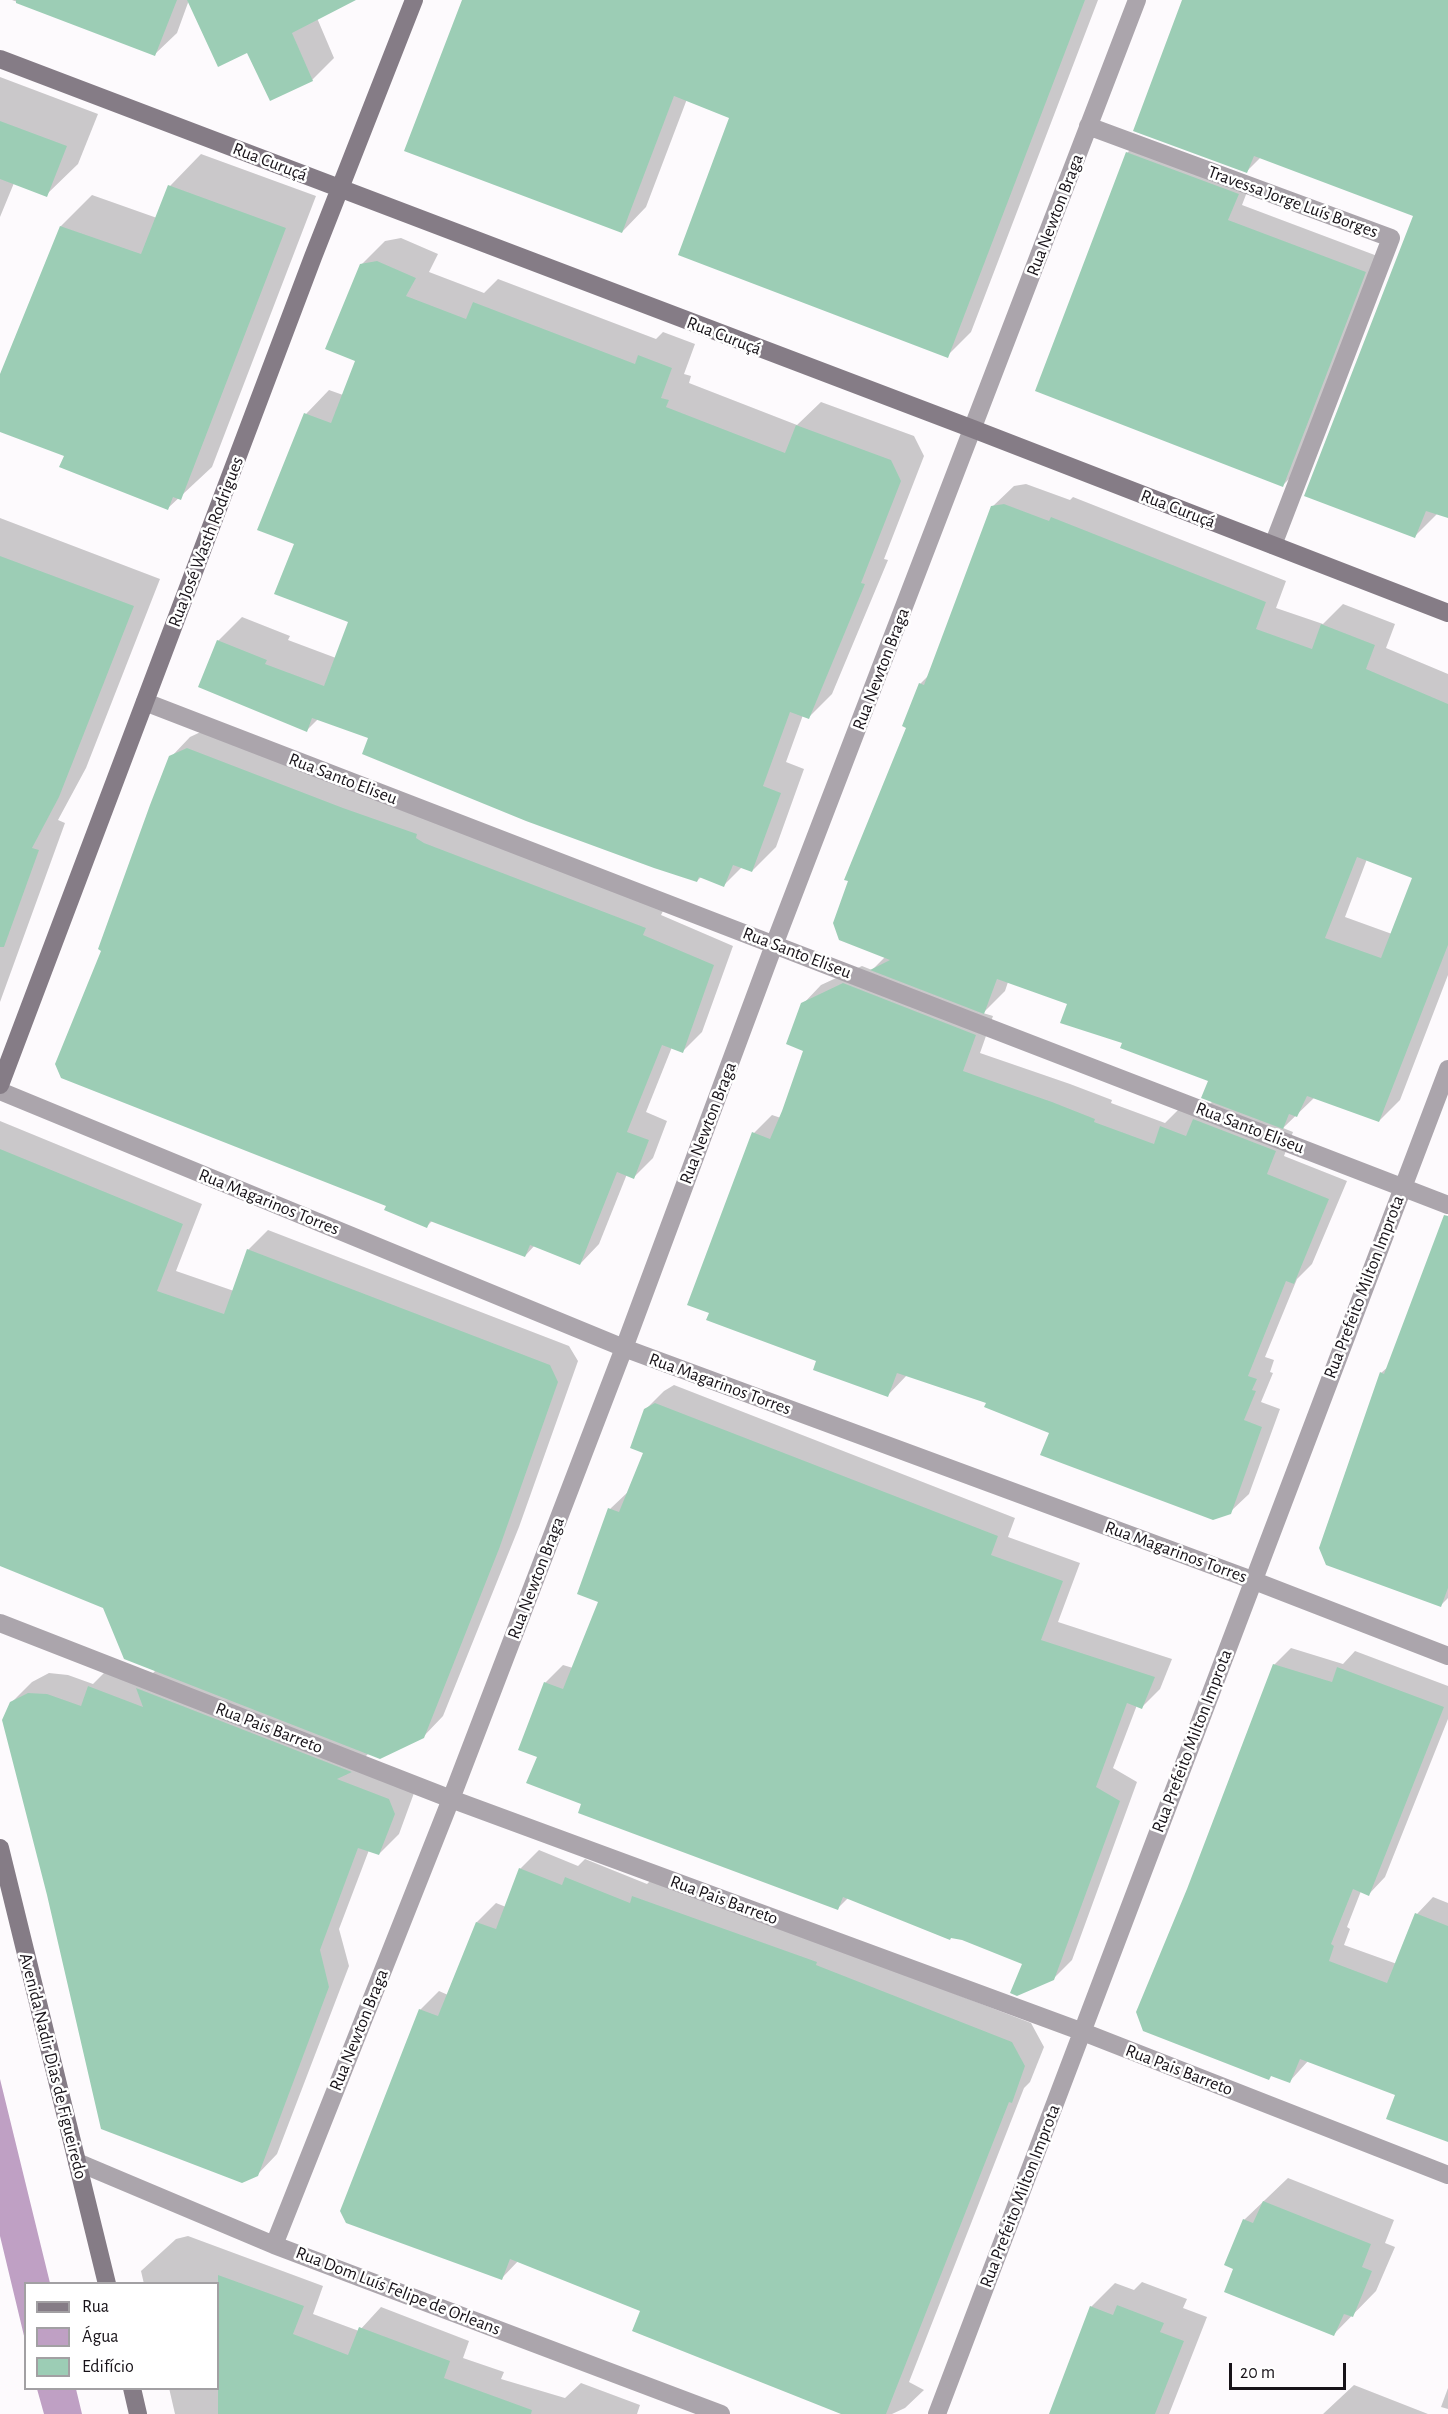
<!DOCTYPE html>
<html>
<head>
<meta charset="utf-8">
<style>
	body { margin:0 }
	#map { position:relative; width:1448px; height:2414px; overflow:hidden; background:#fdfafd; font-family:"Alegreya Sans",sans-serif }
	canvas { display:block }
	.legend { position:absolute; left:24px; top:2282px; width:195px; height:108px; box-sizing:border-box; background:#fff; border:2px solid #a2a0a3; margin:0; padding:8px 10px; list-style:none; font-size:18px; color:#171218 }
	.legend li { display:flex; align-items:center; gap:12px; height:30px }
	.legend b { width:30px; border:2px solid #a2a0a3 }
	.scale { position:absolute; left:1229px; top:2363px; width:117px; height:27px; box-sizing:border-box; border:3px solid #171218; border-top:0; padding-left:8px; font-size:18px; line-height:21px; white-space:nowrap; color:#171218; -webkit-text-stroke:4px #fff; paint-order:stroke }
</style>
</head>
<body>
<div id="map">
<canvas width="1448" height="2414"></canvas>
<ul class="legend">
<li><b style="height:8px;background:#857c86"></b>Rua</li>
<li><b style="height:16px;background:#bfa0c4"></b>Água</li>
<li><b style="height:16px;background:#9ccdb5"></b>Edifício</li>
</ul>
<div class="scale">20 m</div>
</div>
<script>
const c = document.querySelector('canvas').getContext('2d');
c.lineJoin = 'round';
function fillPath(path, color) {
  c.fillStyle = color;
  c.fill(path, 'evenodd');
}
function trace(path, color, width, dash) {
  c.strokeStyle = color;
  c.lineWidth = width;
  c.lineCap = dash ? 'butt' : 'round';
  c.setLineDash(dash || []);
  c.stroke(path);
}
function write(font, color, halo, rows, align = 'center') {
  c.font = font + ' "Alegreya Sans",sans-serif';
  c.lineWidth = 5;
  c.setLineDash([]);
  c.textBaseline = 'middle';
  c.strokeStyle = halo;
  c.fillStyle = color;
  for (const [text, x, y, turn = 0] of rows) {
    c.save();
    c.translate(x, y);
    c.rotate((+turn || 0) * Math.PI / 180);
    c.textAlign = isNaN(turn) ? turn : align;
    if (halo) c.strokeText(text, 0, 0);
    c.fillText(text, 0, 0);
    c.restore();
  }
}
fillPath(new Path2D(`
	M 0,2079 L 50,2283 L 26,2284 L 25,2340 L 0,2236 Z
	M 37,2389 L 76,2389 L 82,2414 L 44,2414 Z`), '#bfa0c4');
fillPath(new Path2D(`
	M 12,0 L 189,0 L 177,33 L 155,54 Z
	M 189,0 L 339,0 L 317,18 L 334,58 L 312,80 L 248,51 Z
	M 464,0 L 1098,0 L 971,332 L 947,356 L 731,117 L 687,99 L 646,207 L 622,232 Z
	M 1185,0 L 1448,0 L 1448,516 L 1437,514 L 1415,536 L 1415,215 L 1261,157 L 1247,171 Z
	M 0,77 L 98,114 L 78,164 L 46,195 L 14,183 L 0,217 Z
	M 1142,138 L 1252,179 L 1242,205 L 1380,257 L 1297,471 L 1283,485 L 1127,153 Z
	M 201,154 L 316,196 L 212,467 L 168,508 L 66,455 L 0,431 L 0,378 L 61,226 L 92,195 L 157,218 L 170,186 Z
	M 401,238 L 438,254 L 429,272 L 484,293 L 498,279 L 656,339 L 663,332 L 695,344 L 684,374 L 691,376 L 689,383 L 797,425 L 821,402 L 914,436 L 924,456 L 884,559 L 888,560 L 832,694 L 809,717 L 803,715 L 786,762 L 804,769 L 776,847 L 752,871 L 742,867 L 724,885 L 701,877 L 697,881 L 370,737 L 318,719 L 307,730 L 218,641 L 242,617 L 290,636 L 288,640 L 336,658 L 350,621 L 296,543 L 306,414 L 329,390 L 343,395 L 357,360 L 361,265 L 385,241 Z
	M 1026,484 L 1070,500 L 1073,497 L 1286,581 L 1276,608 L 1323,624 L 1343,604 L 1395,624 L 1386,648 L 1448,674 L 1448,975 L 1400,1100 L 1379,1121 L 1315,1097 L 1283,1128 L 1293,1132 L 1284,1156 L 1347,1181 L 1312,1264 L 1297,1279 L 1265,1357 L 1274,1360 L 1270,1372 L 1273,1373 L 1261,1402 L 1280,1409 L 1249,1494 L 1230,1512 L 988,1402 L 907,1375 L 888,1395 L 818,1361 L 754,1133 L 772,1115 L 781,1118 L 805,1050 L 803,1004 L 821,985 L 862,966 L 872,970 L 885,957 L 908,727 L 920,684 L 929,675 L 992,507 L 1014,486 ZM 1367,859 L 1414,877 L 1392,934 L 1345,917 ZM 1008,982 L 1069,1003 L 1124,1043 L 1210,1081 L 1213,1101 L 1198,1115 L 1180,1108 L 1165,1123 L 1111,1103 L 1112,1100 L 1070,1084 L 980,1053 L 993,1016 L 983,1013 L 1005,991 Z
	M 0,518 L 160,579 L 86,768 L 58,820 L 65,823 L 0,1002 Z
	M 207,729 L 664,909 L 661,915 L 733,946 L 702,1032 L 683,1051 L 672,1047 L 646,1112 L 667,1121 L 653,1158 L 634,1177 L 627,1174 L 599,1244 L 580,1264 L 535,1245 L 525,1256 L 433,1220 L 427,1226 L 388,1206 L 103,950 L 171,757 L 190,737 Z
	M 0,1121 L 202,1204 L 176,1271 L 234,1291 L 248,1250 L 268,1230 L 569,1346 L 578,1361 L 519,1527 L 443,1716 L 423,1737 L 369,1753 L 361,1761 L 414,1793 L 399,1834 L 379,1854 L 369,1850 L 339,1929 L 349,1966 L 277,2154 L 257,2175 L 11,1703 L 32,1682 L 49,1673 L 68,1675 L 93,1684 L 110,1667 L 145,1681 L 156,1670 L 104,1607 L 0,1565 Z
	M 1448,1229 L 1448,1598 L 1441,1605 L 1381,1373 L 1389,1366 Z
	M 674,1385 L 1015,1518 L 1008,1537 L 1080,1563 L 1058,1622 L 1172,1659 L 1160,1689 L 1142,1707 L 1137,1705 L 1113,1768 L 1137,1782 L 1072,1960 L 1053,1979 L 1023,1963 L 962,1939 L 848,1898 L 838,1908 L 539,1756 L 545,1683 L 563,1665 L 573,1668 L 600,1601 L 610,1509 L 629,1491 L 645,1452 L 645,1410 L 664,1391 Z
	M 1291,1648 L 1343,1664 L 1355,1651 L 1448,1686 L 1448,1719 L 1385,1877 L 1369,1894 L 1361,1891 L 1347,1927 L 1350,1929 L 1344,1945 L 1397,1964 L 1417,1914 L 1433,1897 L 1448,1903 L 1448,2141 L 1397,2094 L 1308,2061 L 1290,2081 L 1188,1890 L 1274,1665 Z
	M 539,1850 L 578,1866 L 585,1859 L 647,1884 L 653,1878 L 1031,2023 L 1044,2047 L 1030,2082 L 1024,2088 L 909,2382 L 924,2390 L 905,2408 L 892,2414 L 845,2414 L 642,2310 L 519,2260 L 502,2278 L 420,2010 L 439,1991 L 448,1995 L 477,1922 L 496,1903 L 506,1907 L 520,1869 Z
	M 1288,2178 L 1394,2220 L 1385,2243 L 1395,2247 L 1376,2291 L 1334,2334 L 1235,2269 L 1244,2220 Z
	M 188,2236 L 323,2286 L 313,2314 L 359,2331 L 381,2307 L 469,2341 L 463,2358 L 504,2372 L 501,2379 L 565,2398 L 581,2383 L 640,2405 L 637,2414 L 175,2414 L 169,2388 L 218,2388 L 218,2284 L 144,2284 L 141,2271 L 176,2239 Z
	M 1142,2282 L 1187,2299 L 1183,2308 L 1207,2317 L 1169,2414 L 1051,2414 L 1091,2307 L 1115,2283 L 1134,2290 Z
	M 1354,2385 L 1428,2414 L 1323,2414 Z
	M 1448,2388 L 1448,2409 L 1441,2407 Z`), '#0003');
fillPath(new Path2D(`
	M 16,0 L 177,0 L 155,56 L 16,3 Z
	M 187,0 L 356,0 L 292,33 L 313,81 L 270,101 L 247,53 L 218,67 Z
	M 462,0 L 1085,0 L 948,358 L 678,255 L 729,118 L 674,96 L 622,233 L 404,151 Z
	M 1182,0 L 1448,0 L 1448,518 L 1426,511 L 1415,538 L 1304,496 L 1413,216 L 1254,156 L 1247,173 L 1133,131 Z
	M 0,121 L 67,146 L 47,197 L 0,179 Z
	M 1126,152 L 1239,194 L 1228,220 L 1366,272 L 1283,487 L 1035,391 Z
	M 168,185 L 286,228 L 181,500 L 173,497 L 168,510 L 59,467 L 64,456 L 0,432 L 0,374 L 60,226 L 141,254 Z
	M 377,261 L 416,278 L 406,296 L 466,319 L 473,302 L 635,364 L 638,355 L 672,368 L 661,398 L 669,400 L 666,407 L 733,433 L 785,453 L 796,425 L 891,460 L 901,481 L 861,583 L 865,584 L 809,719 L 790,712 L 763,786 L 781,793 L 752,872 L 733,865 L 724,887 L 699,877 L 697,882 L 654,868 L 526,821 L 362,754 L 368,738 L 312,718 L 307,732 L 198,687 L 217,640 L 267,660 L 265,664 L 324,686 L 348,622 L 274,594 L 294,544 L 257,530 L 304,413 L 331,423 L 355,361 L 325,349 L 360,264 Z
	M 1004,504 L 1049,521 L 1051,517 L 1266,602 L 1256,629 L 1312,649 L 1321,624 L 1375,645 L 1366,669 L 1448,704 L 1448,945 L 1379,1122 L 1307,1096 L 1297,1117 L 1289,1114 L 1283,1129 L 1201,1098 L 1208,1081 L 1120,1048 L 1122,1043 L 1060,1023 L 1067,1004 L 997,979 L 984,1014 L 870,970 L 890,960 L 839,940 L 833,923 L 848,881 L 844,880 L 906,728 L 902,726 L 919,683 L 924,685 L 991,506 ZM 1357,857 L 1412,878 L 1381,958 L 1325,938 Z
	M 0,556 L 134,606 L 59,797 L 32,848 L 39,850 L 4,947 L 0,947 Z
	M 187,748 L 343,808 L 417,834 L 416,838 L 424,843 L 646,928 L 643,935 L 714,965 L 683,1053 L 662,1045 L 627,1132 L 649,1140 L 634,1179 L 617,1172 L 580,1265 L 530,1245 L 525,1257 L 430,1221 L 427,1228 L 384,1210 L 386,1206 L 61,1078 L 55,1064 L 101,951 L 98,949 L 150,805 L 169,756 Z
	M 843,983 L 976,1035 L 963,1071 L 1052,1102 L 1095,1119 L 1094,1122 L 1154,1144 L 1160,1126 L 1186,1136 L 1193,1119 L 1276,1151 L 1267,1174 L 1329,1199 L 1294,1284 L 1286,1281 L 1248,1376 L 1257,1379 L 1252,1390 L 1256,1391 L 1244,1420 L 1262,1427 L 1231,1514 L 1213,1520 L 1040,1455 L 1049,1433 L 984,1407 L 986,1403 L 897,1373 L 888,1397 L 813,1370 L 816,1361 L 706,1320 L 709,1313 L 687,1305 L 752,1132 L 770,1139 L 782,1111 L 803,1051 L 786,1044 L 801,1003 Z
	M 0,1149 L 183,1224 L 157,1291 L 224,1314 L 247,1249 L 550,1365 L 558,1382 L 499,1549 L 424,1738 L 380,1759 L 124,1659 L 103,1608 L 0,1566 Z
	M 1444,1215 L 1448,1216 L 1448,1588 L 1441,1607 L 1326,1565 L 1319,1548 L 1380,1372 L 1384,1374 Z
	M 655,1403 L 998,1536 L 991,1555 L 1063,1581 L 1041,1640 L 1155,1677 L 1142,1709 L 1127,1703 L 1096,1787 L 1120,1801 L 1054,1980 L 1017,1996 L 1010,1993 L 1022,1964 L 962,1940 L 951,1938 L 950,1940 L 843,1897 L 838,1910 L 578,1813 L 581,1804 L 526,1783 L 537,1757 L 518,1750 L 544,1682 L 563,1689 L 598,1602 L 577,1594 L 608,1508 L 619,1512 L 643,1453 L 630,1448 L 644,1409 Z
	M 1273,1664 L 1332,1682 L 1337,1667 L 1444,1707 L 1369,1896 L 1353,1889 L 1331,1944 L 1334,1946 L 1329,1961 L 1387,1983 L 1415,1913 L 1448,1926 L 1448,2142 L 1386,2119 L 1395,2095 L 1300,2059 L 1290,2083 L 1271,2076 L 1269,2080 L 1143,2031 L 1136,2012 L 1187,1889 Z
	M 88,1686 L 143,1707 L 136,1688 L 352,1772 L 337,1779 L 389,1799 L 395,1814 L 379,1855 L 358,1848 L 320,1950 L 329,1987 L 258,2176 L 242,2183 L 101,2129 L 47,1895 L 2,1720 L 10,1702 L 28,1693 L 47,1694 L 81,1706 Z
	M 519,1868 L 562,1885 L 565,1877 L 630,1903 L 632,1896 L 817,1962 L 816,1965 L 1012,2042 L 1025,2066 L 1012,2103 L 1009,2102 L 886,2414 L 841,2414 L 632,2331 L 640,2311 L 510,2259 L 502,2280 L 346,2223 L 340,2211 L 419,2009 L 438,2016 L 476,1922 L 496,1929 Z
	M 1263,2201 L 1371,2244 L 1362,2267 L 1372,2271 L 1353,2317 L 1344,2314 L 1334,2336 L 1224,2292 L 1233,2269 L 1224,2265 L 1243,2219 L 1253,2223 Z
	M 218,2275 L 304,2306 L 293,2334 L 348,2355 L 359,2327 L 450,2361 L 444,2378 L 532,2410 L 531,2414 L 218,2414 Z
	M 1117,2305 L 1164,2323 L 1160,2332 L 1184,2341 L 1155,2414 L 1049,2414 L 1090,2306 L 1113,2315 Z`), '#9ccdb5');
trace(new Path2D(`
	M 1088,126 L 1391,238 L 1273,545
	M 145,702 L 1448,1205
	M 0,1091 L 624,1348 L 1252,1580 L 1448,1656
	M 0,1623 L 451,1799 L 1083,2032 L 1448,2175
	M 77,2162 L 274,2245 L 721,2414
	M 274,2245 L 451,1799 L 624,1348 L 774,945 L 1137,0
	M 937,2414 L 1448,1069`), '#aba5ac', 18);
trace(new Path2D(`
	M 0,59 L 973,429 L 1448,613
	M 0,1085 L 313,257 L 414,0
	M 0,1848 L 107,2284
	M 132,2388 L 138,2414`), '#857c86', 18);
write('18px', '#171218', '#fff', [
	["Rua Curuçá",270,162,21],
	["Travessa Jorge Luís Borges",1293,202,20],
	["Rua Newton Braga",1055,215,-69],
	["Rua Curuçá",724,336,21],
	["Rua Curuçá",1178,509,21],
	["Rua José Wasth Rodrigues",206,542,-69],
	["Rua Newton Braga",881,669,-69],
	["Rua Santo Eliseu",343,779,21],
	["Rua Santo Eliseu",797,953,21],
	["Rua Newton Braga",708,1123,-69],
	["Rua Santo Eliseu",1250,1128,21],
	["Rua Magarinos Torres",269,1202,22],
	["Rua Prefeito Milton Improta",1364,1287,-69],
	["Rua Magarinos Torres",720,1384,20],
	["Rua Magarinos Torres",1176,1552,20],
	["Rua Newton Braga",536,1578,-69],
	["Rua Pais Barreto",269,1728,21],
	["Rua Prefeito Milton Improta",1192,1741,-69],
	["Rua Pais Barreto",724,1900,20],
	["Rua Newton Braga",359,2030,-68],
	["Avenida Nadir Dias de Figueiredo",53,2066,76],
	["Rua Pais Barreto",1179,2070,21],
	["Rua Prefeito Milton Improta",1020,2196,-69],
	["Rua Dom Luís Felipe de Orleans",398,2291,21]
]);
</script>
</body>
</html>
